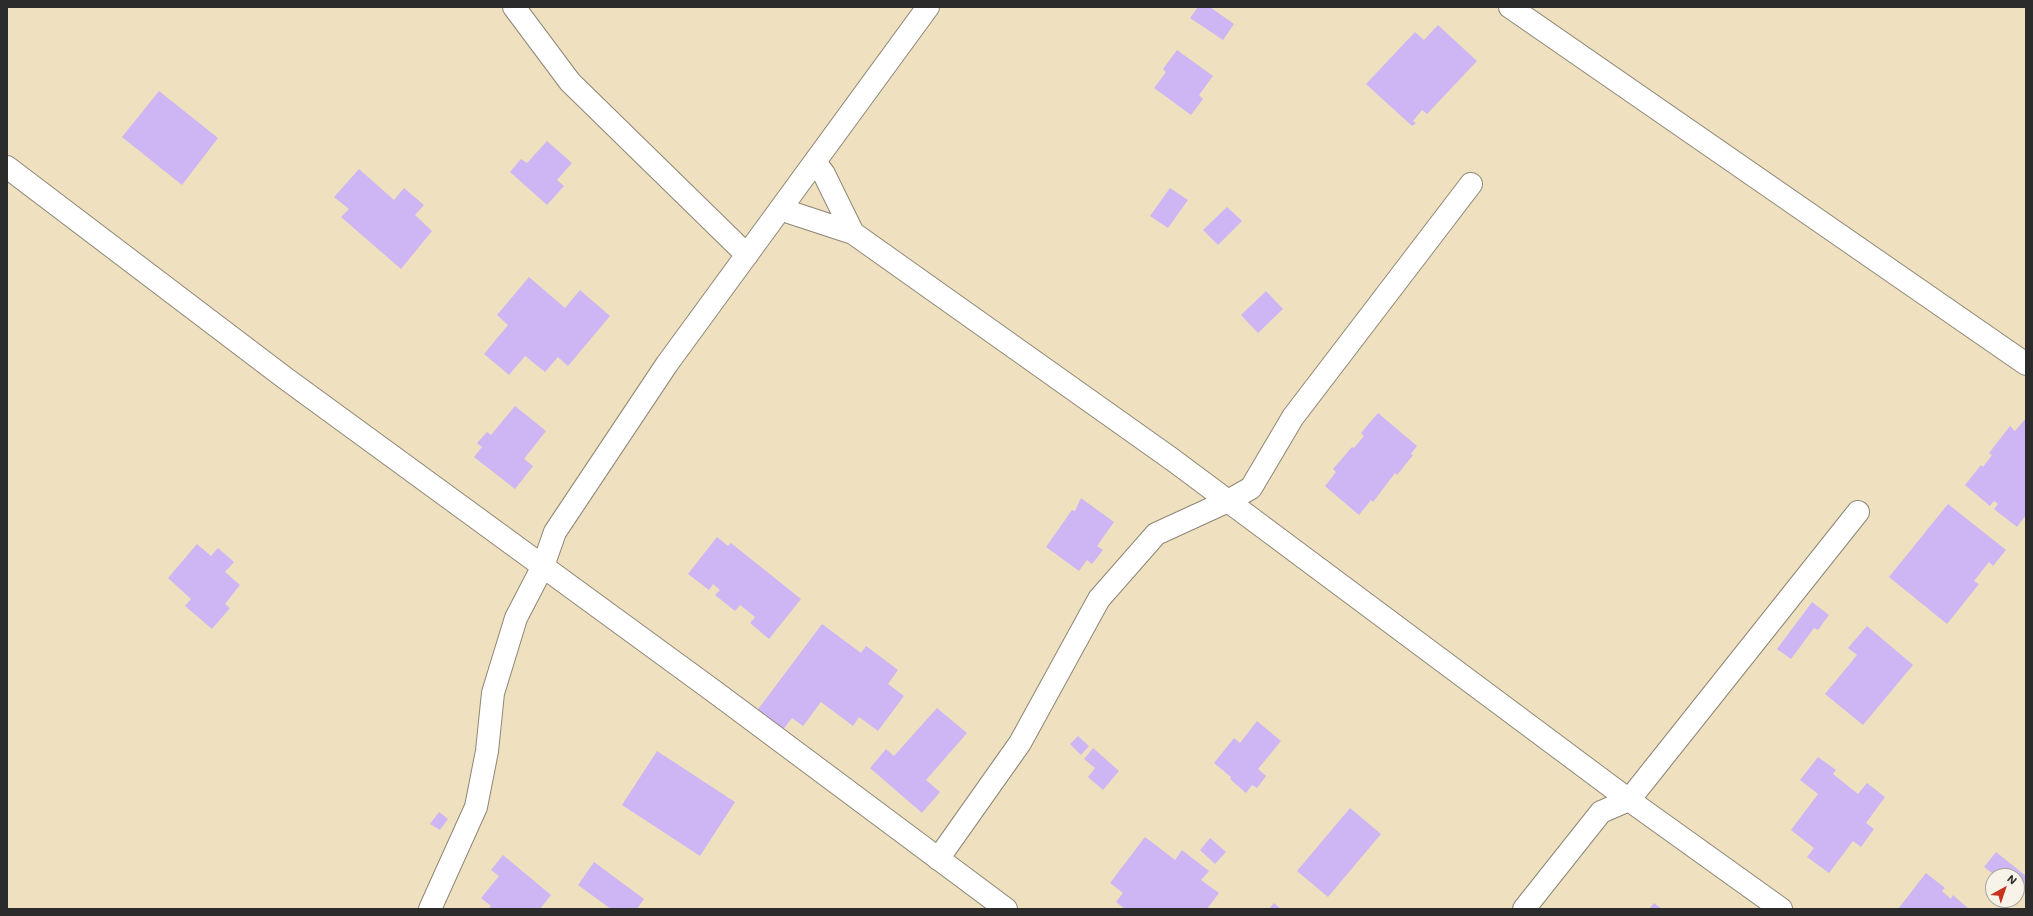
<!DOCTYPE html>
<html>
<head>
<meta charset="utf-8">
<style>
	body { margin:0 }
	#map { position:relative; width:2033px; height:916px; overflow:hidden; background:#efe0c0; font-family:Mali,sans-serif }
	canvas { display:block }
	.frame { position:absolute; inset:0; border:8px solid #2b2b2b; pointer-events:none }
	.north { position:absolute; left:1985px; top:868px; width:40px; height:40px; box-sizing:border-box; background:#f7f3e8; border:1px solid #a5a39c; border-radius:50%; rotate:40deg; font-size:11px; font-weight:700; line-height:16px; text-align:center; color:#2b2b2b }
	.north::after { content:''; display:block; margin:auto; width:14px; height:18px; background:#c8321e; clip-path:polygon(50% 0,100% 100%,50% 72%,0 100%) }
</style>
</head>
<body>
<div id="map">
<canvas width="2033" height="916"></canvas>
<div class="frame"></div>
<div class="north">N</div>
</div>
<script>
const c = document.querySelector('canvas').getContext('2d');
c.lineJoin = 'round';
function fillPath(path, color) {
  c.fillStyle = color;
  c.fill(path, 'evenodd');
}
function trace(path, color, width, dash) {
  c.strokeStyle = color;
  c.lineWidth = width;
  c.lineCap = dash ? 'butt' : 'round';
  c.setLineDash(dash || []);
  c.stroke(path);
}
fillPath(new Path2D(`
	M 1198,7 L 1210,7 L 1234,24 L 1223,40 L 1190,18 Z
	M 1438,25 L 1477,61 L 1427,114 L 1422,110 L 1413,121 L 1416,123 L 1412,126 L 1366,84 L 1415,32 L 1424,40 Z
	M 1177,50 L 1213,76 L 1199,95 L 1203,99 L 1191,115 L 1154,88 L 1166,72 L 1163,69 Z
	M 159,91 L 218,138 L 182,185 L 122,137 Z
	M 547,141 L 572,163 L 557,180 L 564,186 L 547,205 L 510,172 L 521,159 L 527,163 Z
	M 359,169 L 394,200 L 404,188 L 424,205 L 415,215 L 432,231 L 401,269 L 341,217 L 349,209 L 334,197 Z
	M 1170,188 L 1188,200 L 1168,228 L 1150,216 Z
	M 1227,207 L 1242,221 L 1218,245 L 1203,230 Z
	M 529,277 L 565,308 L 580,290 L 610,316 L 568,366 L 558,357 L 545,372 L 525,356 L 509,375 L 484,354 L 508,325 L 497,315 Z
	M 1266,291 L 1283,309 L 1258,333 L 1241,315 Z
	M 515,406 L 546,431 L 524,459 L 533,466 L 515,489 L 474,457 L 482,447 L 477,443 L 487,432 L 491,435 Z
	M 1378,413 L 1417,446 L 1411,454 L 1413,455 L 1397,475 L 1395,473 L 1373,502 L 1371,500 L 1359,515 L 1325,486 L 1336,472 L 1333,469 L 1352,447 L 1354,448 L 1364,436 L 1361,433 Z
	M 2026,418 L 2026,515 L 2017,527 L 1994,509 L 1998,504 L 1994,501 L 1990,506 L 1965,485 L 1981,465 L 1983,467 L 1992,455 L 1989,453 L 2010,426 L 2015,431 Z
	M 1081,498 L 1114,522 L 1097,546 L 1103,550 L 1092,564 L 1087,560 L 1079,571 L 1046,547 L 1072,510 L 1075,511 Z
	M 1948,504 L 2006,550 L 1993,566 L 1989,562 L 1974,581 L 1979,584 L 1947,624 L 1889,577 Z
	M 717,537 L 728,546 L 731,543 L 801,599 L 769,639 L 750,623 L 755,617 L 740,605 L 735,611 L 715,595 L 720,590 L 713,584 L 709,590 L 688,574 Z
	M 197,544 L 211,556 L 218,548 L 234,562 L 225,572 L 240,585 L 225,604 L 230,608 L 212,629 L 185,606 L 191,599 L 168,578 Z
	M 1812,602 L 1829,615 L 1818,630 L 1814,628 L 1791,659 L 1777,649 Z
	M 822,624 L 861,653 L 866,646 L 898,670 L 888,684 L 904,696 L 878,731 L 859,717 L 853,726 L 821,702 L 803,726 L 792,718 L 782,731 L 756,712 Z
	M 1867,626 L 1913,665 L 1863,725 L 1825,694 L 1857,655 L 1848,648 Z
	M 937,708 L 967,733 L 926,780 L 940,792 L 922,813 L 870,768 L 886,749 L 894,756 Z
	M 1257,721 L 1281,741 L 1258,769 L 1266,776 L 1257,788 L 1252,785 L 1246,793 L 1230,779 L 1231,777 L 1214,763 L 1234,738 L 1240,743 Z
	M 1078,736 L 1089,746 L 1081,755 L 1070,744 Z
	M 1093,748 L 1119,771 L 1103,790 L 1088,777 L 1095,768 L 1084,759 Z
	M 657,751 L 735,802 L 700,856 L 622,805 Z
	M 1818,757 L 1836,770 L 1833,774 L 1858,794 L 1867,783 L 1885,797 L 1866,823 L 1874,829 L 1861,847 L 1853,841 L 1829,873 L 1807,857 L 1814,848 L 1791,830 L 1818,794 L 1800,780 Z
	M 1350,808 L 1381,834 L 1328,897 L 1297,871 Z
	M 439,812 L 448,819 L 440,830 L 430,824 Z
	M 1145,837 L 1175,860 L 1182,850 L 1209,871 L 1201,880 L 1219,893 L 1207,909 L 1125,909 L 1116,902 L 1123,893 L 1110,883 Z
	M 1210,838 L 1226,852 L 1215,864 L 1200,850 Z
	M 1996,852 L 2026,876 L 2026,890 L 2021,896 L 2017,893 L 2017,876 L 1996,876 L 1984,867 Z
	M 503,855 L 551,895 L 540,909 L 488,909 L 491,906 L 481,898 L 499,876 L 491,870 Z
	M 594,862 L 644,899 L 637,909 L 611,909 L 578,885 Z
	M 1926,873 L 1945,888 L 1942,891 L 1951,899 L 1953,895 L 1969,909 L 1898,909 Z
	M 1274,903 L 1281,909 L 1269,909 Z
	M 1654,903 L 1662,909 L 1649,909 Z`), '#cdb6f3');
const minor = new Path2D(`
	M 514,7 L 570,82 L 747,255
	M 1510,7 L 2026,364
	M 815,162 L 824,174 L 853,233
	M 7,167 L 285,378 L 715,692 L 1006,909
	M 782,207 L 789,212 L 853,233 L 1173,460 L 1629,800 L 1781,909
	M 938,859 L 1020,743 L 1099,599 L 1156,534 L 1228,501 L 1251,488 L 1293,417 L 1471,184
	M 430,909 L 476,807 L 487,751 L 493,693 L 516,618 L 543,566 L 555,532 L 667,364 L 928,7
	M 1524,909 L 1601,812 L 1629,800 L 1858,512`);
trace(minor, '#8d8676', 24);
trace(minor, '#fff', 22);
</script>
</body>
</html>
